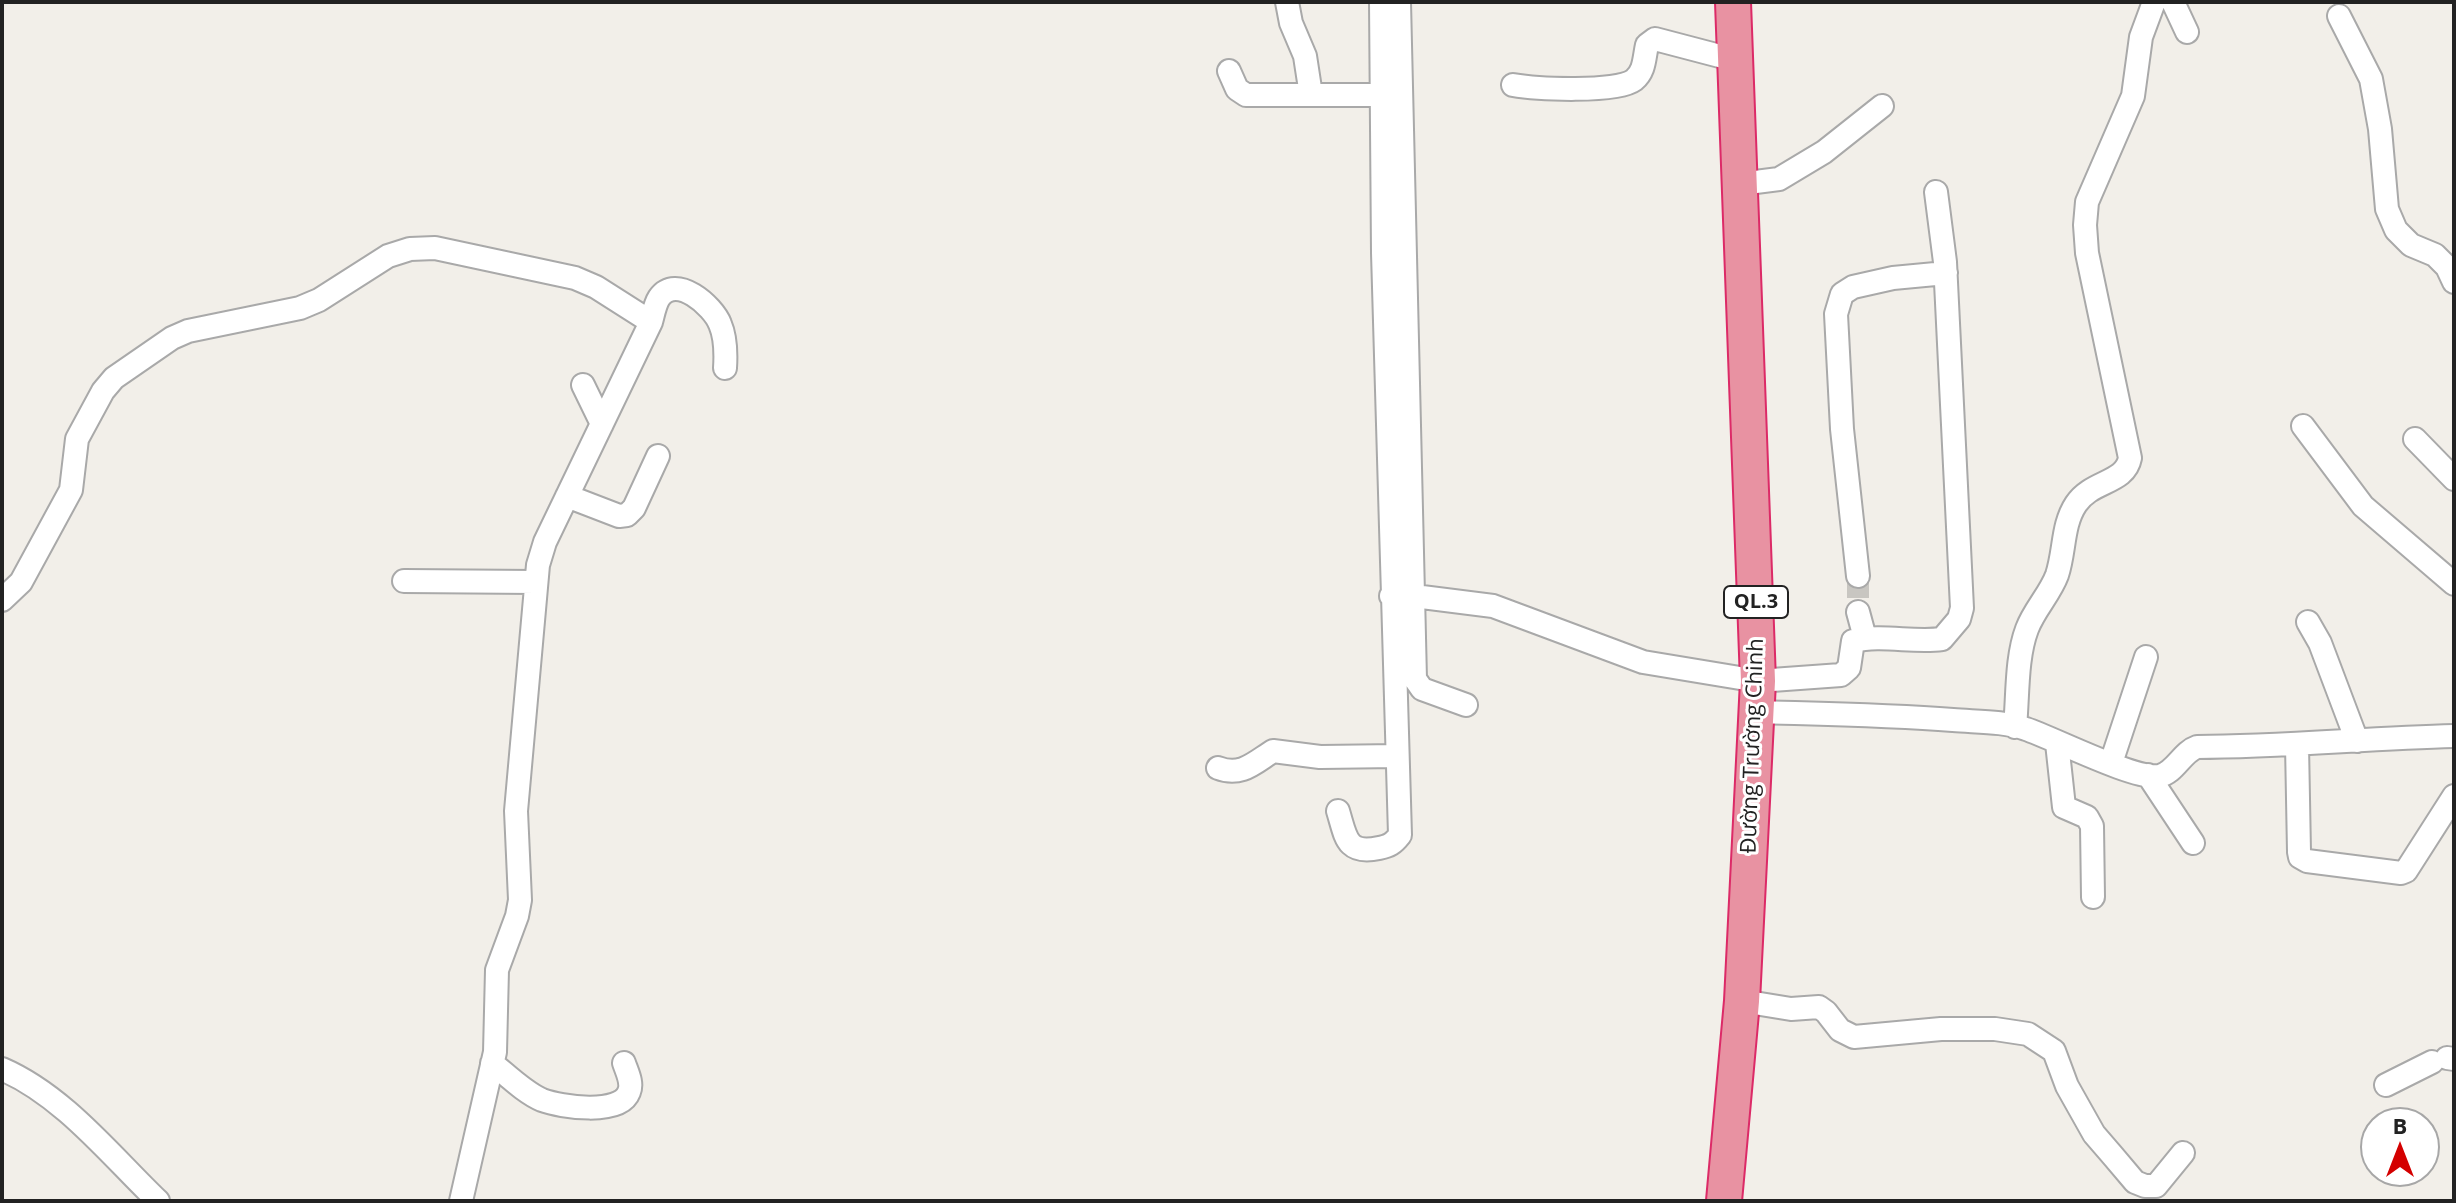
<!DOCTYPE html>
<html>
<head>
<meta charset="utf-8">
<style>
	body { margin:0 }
	#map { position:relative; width:2456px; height:1203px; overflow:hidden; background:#f2efe9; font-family:"Open Sans",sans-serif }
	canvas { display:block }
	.frame { position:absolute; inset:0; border:4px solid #222; pointer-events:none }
	.north { position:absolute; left:2360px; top:1107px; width:80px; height:80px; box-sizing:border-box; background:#fff; border:2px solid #a7a7a7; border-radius:50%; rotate:0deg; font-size:22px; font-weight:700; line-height:32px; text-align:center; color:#222 }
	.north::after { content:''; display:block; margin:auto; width:28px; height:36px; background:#d40000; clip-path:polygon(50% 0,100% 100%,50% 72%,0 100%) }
</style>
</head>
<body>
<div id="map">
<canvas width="2456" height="1203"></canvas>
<div class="frame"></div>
<div class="north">B</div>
</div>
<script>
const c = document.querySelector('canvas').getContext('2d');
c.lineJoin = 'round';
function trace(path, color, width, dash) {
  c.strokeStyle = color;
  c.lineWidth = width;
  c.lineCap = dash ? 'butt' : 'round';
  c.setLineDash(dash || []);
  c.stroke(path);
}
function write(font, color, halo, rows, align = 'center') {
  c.font = font + ' "Open Sans",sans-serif';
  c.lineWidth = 6;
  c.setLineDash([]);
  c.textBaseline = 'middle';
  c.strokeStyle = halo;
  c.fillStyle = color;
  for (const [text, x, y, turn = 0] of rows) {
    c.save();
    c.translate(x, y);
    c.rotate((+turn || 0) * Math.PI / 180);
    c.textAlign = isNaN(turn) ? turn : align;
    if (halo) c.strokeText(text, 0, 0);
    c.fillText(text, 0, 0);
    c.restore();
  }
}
trace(new Path2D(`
	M 1858,576 L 1858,612`), '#c8c6c1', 22, [22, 11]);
const minor = new Path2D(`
	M 1287,2 L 1291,23 L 1305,56 L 1311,95
	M 1399,2 L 1415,679 L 1422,689 L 1466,705
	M 2173,2 L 2187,32
	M 2339,16 L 2371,79 L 2380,129 L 2387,209 L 2396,230 L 2411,245 L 2435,255 L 2447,267 L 2454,282
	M 1229,71 L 1237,89 L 1246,95 L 1382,95
	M 1513,85 C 1535,89 1617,93 1634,80 C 1645,71 1644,58 1647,45 L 1655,39 L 1735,60
	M 1740,184 L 1779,179 L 1824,152 L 1882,106
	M 583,385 L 602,424
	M 2303,426 L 2363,506 L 2454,584
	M 2415,439 L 2454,479
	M 567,496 L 619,516 L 627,515 L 634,508 L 658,456
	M 1858,576 L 1842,429 L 1836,314 L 1842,294 L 1853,287 L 1893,278 L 1946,273
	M 404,581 L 536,582
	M 1391,596 L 1414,596 L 1493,606 L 1643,662 L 1758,681 L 1841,675 L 1849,668 L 1853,641 C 1882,634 1913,643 1942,639 L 1959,619 L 1962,608 L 1945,262 L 1936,192
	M 2,600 L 21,582 L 71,490 L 77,439 L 103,391 L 114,378 L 172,338 L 188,331 L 300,308 L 319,300 L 388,256 L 410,249 L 435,248 L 575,278 L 596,287 L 651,322
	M 1858,612 L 1865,638
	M 2308,622 L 2320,643 L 2357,741
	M 1756,712 C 1822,714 1887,715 1953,720 C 1976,722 2004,721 2026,729 C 2053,738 2135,780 2159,776 C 2175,773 2182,752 2197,747 C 2283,747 2368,738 2454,736
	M 2015,727 C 2018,696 2016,658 2027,629 C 2034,610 2050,594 2057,575 C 2065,551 2062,525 2076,504 C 2092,480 2125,484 2130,458 L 2087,253 L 2085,225 L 2087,202 L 2133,96 L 2141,37 L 2154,2
	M 2057,743 L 2064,807 L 2087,817 L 2092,826 L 2093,897
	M 2297,745 L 2299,852 L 2300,857 L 2307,861 L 2401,873 L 2406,871 L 2454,796
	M 2111,763 L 2146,657
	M 1218,768 C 1241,777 1254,763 1273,751 L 1320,757 L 1397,756
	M 2148,775 L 2193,843
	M 1338,811 C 1346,837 1346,855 1379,848 C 1389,846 1393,844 1400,835 L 1383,253 L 1381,2
	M 1742,1001 L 1791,1009 L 1819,1007 L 1826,1012 L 1840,1030 L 1854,1037 L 1941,1029 L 1995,1029 L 2028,1034 L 2054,1051 L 2067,1086 L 2094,1134 L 2113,1156 L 2135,1182 L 2145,1186 L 2156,1186 L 2183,1153
	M 2447,1058 L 2454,1059
	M 492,1063 C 507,1075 525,1093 542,1100 C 561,1107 620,1116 629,1092 C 633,1083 627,1072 624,1063
	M 2,1069 C 64,1096 110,1155 158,1201
	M 2386,1085 L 2432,1062
	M 461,1201 L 495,1052 L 497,970 L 517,916 L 520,900 L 516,811 L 538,565 L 545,542 L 651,322 C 653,315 655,304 659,298 C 676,273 713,306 720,324 C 726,338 726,353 725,368`);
const highway = new Path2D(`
	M 1724,1201 L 1742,1001 L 1758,681 L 1733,2`);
trace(minor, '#a9a9a9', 26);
trace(highway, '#dc2a67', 38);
trace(minor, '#fff', 22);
trace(highway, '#e892a2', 34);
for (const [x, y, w] of [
	[1756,602,64]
]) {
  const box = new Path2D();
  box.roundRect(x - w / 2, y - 16, w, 32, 6);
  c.fillStyle = '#fff';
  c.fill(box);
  trace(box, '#222', 2);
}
write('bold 20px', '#222', null, [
	["QL.3",1756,602]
]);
write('22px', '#222', '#fff', [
	["Đường Trường Chinh",1753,746,-88]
]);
</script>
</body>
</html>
